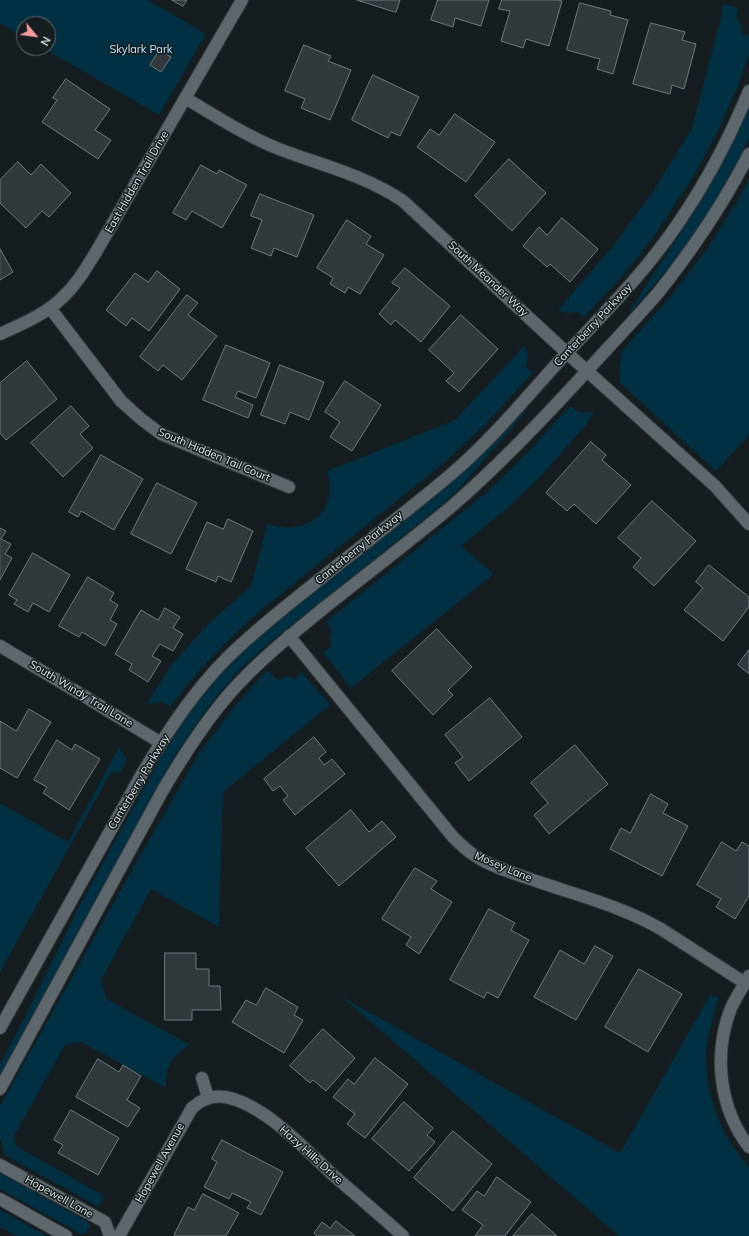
<!DOCTYPE html>
<html>
<head>
<meta charset="utf-8">
<style>
	body { margin:0 }
	#map { position:relative; width:749px; height:1236px; overflow:hidden; background:#151d21; font-family:Mulish,sans-serif }
	canvas { display:block }
	.north { position:absolute; left:16px; top:16px; width:40px; height:40px; box-sizing:border-box; background:#151d21; border:1px solid #656d70; border-radius:50%; rotate:119deg; font-size:11px; font-weight:700; line-height:16px; text-align:center; color:#dee4e6 }
	.north::after { content:''; display:block; margin:auto; width:14px; height:18px; background:#f59b9e; clip-path:polygon(50% 0,100% 100%,50% 72%,0 100%) }
</style>
</head>
<body>
<div id="map">
<canvas width="749" height="1236"></canvas>
<div class="north">N</div>
</div>
<script>
const c = document.querySelector('canvas').getContext('2d');
c.lineJoin = 'round';
function fillPath(path, color) {
  c.fillStyle = color;
  c.fill(path, 'evenodd');
}
function trace(path, color, width, dash) {
  c.strokeStyle = color;
  c.lineWidth = width;
  c.lineCap = dash ? 'butt' : 'round';
  c.setLineDash(dash || []);
  c.stroke(path);
}
function write(font, color, halo, rows, align = 'center') {
  c.font = font + ' Mulish,sans-serif';
  c.lineWidth = 3;
  c.setLineDash([]);
  c.textBaseline = 'middle';
  c.strokeStyle = halo;
  c.fillStyle = color;
  for (const [text, x, y, turn = 0] of rows) {
    c.save();
    c.translate(x, y);
    c.rotate((+turn || 0) * Math.PI / 180);
    c.textAlign = isNaN(turn) ? turn : align;
    if (halo) c.strokeText(text, 0, 0);
    c.fillText(text, 0, 0);
    c.restore();
  }
}
fillPath(new Path2D(`
	M 0,0 L 148,0 L 206,34 L 159,115 L 43,48 L 48,48 L 48,24 L 24,24 L 24,37 L 0,23 Z
	M 723,4 L 738,8 L 736,18 C 741,23 743,27 742,33 L 749,36 L 749,54 L 738,86 L 717,133 L 693,177 L 653,238 L 621,278 L 584,317 L 578,312 L 566,313 L 558,310 L 613,246 L 654,190 L 692,128 L 720,21 Z
	M 749,105 L 749,138 L 731,174 L 718,198 L 686,247 L 632,311 L 631,311 L 630,310 C 673,244 719,179 749,105 Z
	M 749,179 L 749,435 L 716,471 L 619,382 L 621,352 L 671,296 L 707,249 L 739,198 Z
	M 524,346 L 528,353 L 526,368 L 533,372 L 486,424 L 445,462 L 260,611 C 226,641 198,670 170,707 L 164,702 L 146,704 L 173,663 L 208,624 L 251,586 L 267,524 C 305,537 340,513 327,471 L 455,420 Z
	M 570,406 C 578,413 583,413 594,412 L 586,425 L 540,477 L 510,506 L 461,546 L 494,574 L 351,688 L 323,652 L 332,646 L 330,643 L 331,629 L 326,622 L 488,491 L 527,453 Z
	M 524,411 L 525,413 L 461,486 L 446,501 L 402,537 L 275,638 L 242,667 L 216,697 L 203,714 L 173,759 L 0,1075 L 0,1064 L 24,1019 L 79,907 L 162,755 L 181,724 L 193,707 L 222,672 L 255,639 L 367,548 L 441,491 L 471,465 Z
	M 267,670 L 278,680 C 284,676 288,675 294,679 L 302,672 L 330,705 L 223,792 L 219,927 L 151,889 L 101,980 L 107,999 L 190,1045 C 172,1056 165,1066 166,1088 L 81,1042 L 65,1045 L 14,1136 L 16,1146 L 104,1196 L 99,1207 L 5,1155 L 0,1138 L 0,1106 L 128,877 L 199,753 L 234,707 Z
	M 119,747 L 120,750 L 127,759 L 120,773 L 111,772 L 0,972 L 0,803 L 68,842 Z
	M 710,995 L 719,998 L 716,1005 L 707,1042 L 706,1059 L 707,1075 L 710,1092 L 715,1110 L 723,1130 L 732,1145 L 749,1168 L 749,1236 L 619,1236 L 342,997 L 620,1153 Z
	M 0,1173 L 88,1222 L 90,1226 L 86,1233 L 81,1234 L 0,1189 Z
	M 0,1210 L 47,1236 L 17,1236 L 0,1227 Z`), '#003041');
const building = new Path2D(`
	M 172,0 L 187,0 L 183,6 Z
	M 357,0 L 400,0 L 396,12 Z
	M 438,0 L 489,0 L 481,26 L 455,18 L 453,27 L 431,20 Z
	M 502,0 L 558,0 L 562,1 L 549,46 L 526,39 L 523,48 L 501,41 L 510,11 L 499,9 Z
	M 580,3 L 611,11 L 610,15 L 628,20 L 613,74 L 597,69 L 600,59 L 567,50 Z
	M 651,23 L 685,32 L 682,40 L 696,44 L 684,89 L 672,85 L 670,94 L 633,84 Z
	M 304,45 L 331,56 L 328,61 L 351,70 L 330,120 L 301,108 L 305,99 L 285,91 Z
	M 160,50 L 171,57 L 161,72 L 150,65 Z
	M 373,75 L 419,97 L 400,136 L 391,132 L 388,138 L 352,120 Z
	M 66,79 L 110,109 L 95,130 L 111,140 L 98,159 L 42,122 L 57,100 L 53,98 Z
	M 455,114 L 495,142 L 466,182 L 417,147 L 430,129 L 439,135 Z
	M 509,159 L 546,193 L 512,231 L 475,196 Z
	M 18,162 L 31,175 L 41,164 L 71,193 L 49,217 L 42,211 L 26,228 L 0,203 L 0,180 Z
	M 201,165 L 217,174 L 219,170 L 247,185 L 222,228 L 192,211 L 186,220 L 173,213 Z
	M 260,194 L 314,215 L 297,257 L 274,248 L 271,256 L 251,248 L 262,220 L 251,216 Z
	M 562,218 L 598,249 L 570,282 L 550,264 L 547,267 L 523,246 L 539,227 L 547,235 Z
	M 347,220 L 371,236 L 366,244 L 384,255 L 360,294 L 348,287 L 345,293 L 330,284 L 333,278 L 317,268 Z
	M 0,249 L 13,272 L 0,280 Z
	M 405,268 L 450,306 L 421,342 L 395,320 L 391,325 L 379,314 L 400,288 L 392,283 Z
	M 157,271 L 180,289 L 149,331 L 132,318 L 126,326 L 106,310 L 135,273 L 148,282 Z
	M 187,295 L 198,303 L 188,315 L 217,336 L 182,380 L 163,365 L 158,371 L 140,357 Z
	M 461,315 L 498,349 L 459,392 L 446,381 L 454,373 L 429,350 Z
	M 226,345 L 270,363 L 256,398 L 238,391 L 235,397 L 253,405 L 248,418 L 203,400 Z
	M 27,361 L 57,399 L 6,440 L 0,433 L 0,383 Z
	M 280,365 L 324,382 L 309,420 L 290,412 L 285,424 L 261,415 Z
	M 345,381 L 381,405 L 352,451 L 330,437 L 340,422 L 325,412 Z
	M 71,406 L 89,426 L 80,434 L 93,448 L 63,477 L 31,443 Z
	M 591,442 L 606,455 L 602,460 L 631,485 L 596,524 L 574,504 L 567,511 L 546,493 Z
	M 101,455 L 143,479 L 114,530 L 81,511 L 78,517 L 69,512 Z
	M 157,483 L 197,503 L 171,554 L 131,534 Z
	M 652,501 L 696,541 L 654,586 L 633,567 L 641,558 L 618,538 Z
	M 228,519 L 253,531 L 231,582 L 218,576 L 216,582 L 186,569 L 207,522 L 223,529 Z
	M 0,528 L 6,531 L 1,539 L 11,544 L 5,554 L 12,558 L 0,580 Z
	M 33,553 L 70,575 L 49,612 L 33,603 L 28,612 L 14,604 L 17,600 L 9,595 Z
	M 709,565 L 749,597 L 749,607 L 723,641 L 684,610 L 703,588 L 696,582 Z
	M 88,577 L 114,593 L 110,600 L 118,605 L 110,620 L 117,624 L 105,646 L 82,632 L 79,637 L 59,626 Z
	M 165,608 L 180,617 L 173,628 L 183,634 L 173,651 L 160,644 L 152,656 L 161,661 L 148,682 L 129,670 L 132,664 L 115,654 L 141,610 L 158,620 Z
	M 437,629 L 472,667 L 448,690 L 453,695 L 433,715 L 392,671 Z
	M 749,650 L 749,674 L 738,665 Z
	M 490,698 L 522,737 L 469,781 L 455,763 L 463,757 L 445,735 Z
	M 29,709 L 51,722 L 17,778 L 0,768 L 0,721 L 16,731 Z
	M 314,737 L 326,752 L 319,758 L 324,765 L 332,759 L 345,774 L 295,815 L 283,800 L 288,796 L 280,786 L 273,791 L 264,779 Z
	M 57,740 L 72,750 L 75,744 L 100,759 L 69,810 L 43,793 L 47,787 L 34,780 Z
	M 575,745 L 608,784 L 549,834 L 534,815 L 548,803 L 531,783 Z
	M 651,794 L 668,804 L 663,813 L 688,826 L 662,876 L 610,849 L 621,828 L 630,833 Z
	M 351,810 L 369,832 L 382,821 L 396,837 L 339,886 L 306,848 Z
	M 722,842 L 736,851 L 742,842 L 749,846 L 749,896 L 735,919 L 716,907 L 721,899 L 697,885 Z
	M 415,868 L 437,881 L 431,889 L 452,902 L 419,954 L 406,945 L 411,937 L 382,919 Z
	M 489,909 L 515,923 L 511,930 L 529,940 L 498,998 L 487,992 L 484,998 L 450,980 Z
	M 595,946 L 613,956 L 576,1020 L 534,997 L 560,950 L 584,964 Z
	M 165,953 L 196,953 L 196,969 L 209,969 L 209,986 L 220,986 L 221,1010 L 192,1010 L 192,1020 L 165,1020 Z
	M 639,969 L 682,994 L 648,1052 L 605,1027 Z
	M 266,988 L 298,1007 L 294,1015 L 303,1020 L 284,1053 L 232,1022 L 246,1000 L 256,1005 Z
	M 323,1029 L 355,1058 L 326,1091 L 313,1080 L 310,1083 L 290,1066 Z
	M 375,1058 L 408,1084 L 365,1138 L 347,1124 L 355,1114 L 333,1097 L 348,1079 L 354,1084 Z
	M 98,1059 L 119,1072 L 123,1065 L 141,1076 L 127,1100 L 140,1108 L 128,1127 L 76,1097 Z
	M 404,1102 L 433,1128 L 427,1135 L 435,1142 L 409,1171 L 372,1139 Z
	M 71,1110 L 119,1138 L 98,1175 L 58,1153 L 63,1145 L 54,1140 Z
	M 453,1131 L 492,1164 L 453,1211 L 414,1178 Z
	M 222,1140 L 283,1172 L 261,1215 L 247,1208 L 251,1202 L 232,1193 L 229,1199 L 204,1187 L 217,1162 L 212,1159 Z
	M 497,1177 L 531,1202 L 505,1236 L 475,1236 L 483,1225 L 462,1210 L 477,1191 L 484,1196 Z
	M 203,1194 L 239,1213 L 226,1236 L 176,1236 L 174,1235 L 188,1207 L 194,1210 Z
	M 532,1214 L 557,1236 L 513,1236 Z
	M 336,1221 L 355,1236 L 317,1236 L 314,1233 L 322,1222 L 330,1228 Z`);
fillPath(building, '#31393d');
trace(building, '#707a7e', 1);
const minor = new Path2D(`
	M 185,98 C 216,116 246,136 279,149 C 323,166 362,174 403,201 L 567,353 L 715,486 L 749,524
	M 50,308 L 121,401 L 141,419 L 161,434 L 289,487
	M 0,334 C 22,324 46,314 63,297 C 77,284 86,268 96,252 L 242,0
	M 289,636 L 453,837 C 460,844 466,850 474,855 C 493,868 517,874 539,882 C 580,896 623,907 661,929 L 745,983
	M 0,646 L 84,696 L 161,743
	M 749,976 C 743,987 736,997 731,1008 C 713,1054 719,1108 749,1147
	M 0,1028 L 142,774 C 166,733 193,692 227,658 C 254,631 285,607 315,583 C 360,547 405,513 449,476 C 487,444 519,406 552,369 C 596,321 643,276 679,222 C 707,181 730,137 749,91
	M 202,1078 L 208,1097
	M 0,1089 L 163,790 C 183,756 204,723 230,693 C 258,661 291,635 324,608 C 367,574 410,541 451,507 C 503,462 550,412 596,361 C 617,338 638,316 658,293 C 693,249 724,203 749,154
	M 0,1165 L 105,1222 L 110,1236
	M 0,1199 L 66,1236
	M 119,1236 L 192,1108 C 201,1100 211,1095 225,1097 C 264,1104 304,1148 332,1174 C 356,1195 380,1215 403,1236`);
trace(minor, '#33383a', 14);
trace(minor, '#5e676b', 12);
write('11px', '#bde9fd', '#151d21', [
	["Skylark Park",141,50]
]);
write('11px', '#dee4e6', '#151d21', [
	["East Hidden Trail Drive",137,182,-60],
	["South Meander Way",488,279,43],
	["Canterberry Parkway",593,325,-47],
	["South Hidden Tail Court",214,455,23],
	["Canterberry Parkway",359,548,-39],
	["South Windy Trail Lane",81,694,31],
	["Canterberry Parkway",139,782,-59],
	["Mosey Lane",503,867,23],
	["Hazy Hills Drive",311,1155,42],
	["Hopewell Avenue",160,1163,-61],
	["Hopewell Lane",59,1197,29]
]);
</script>
</body>
</html>
